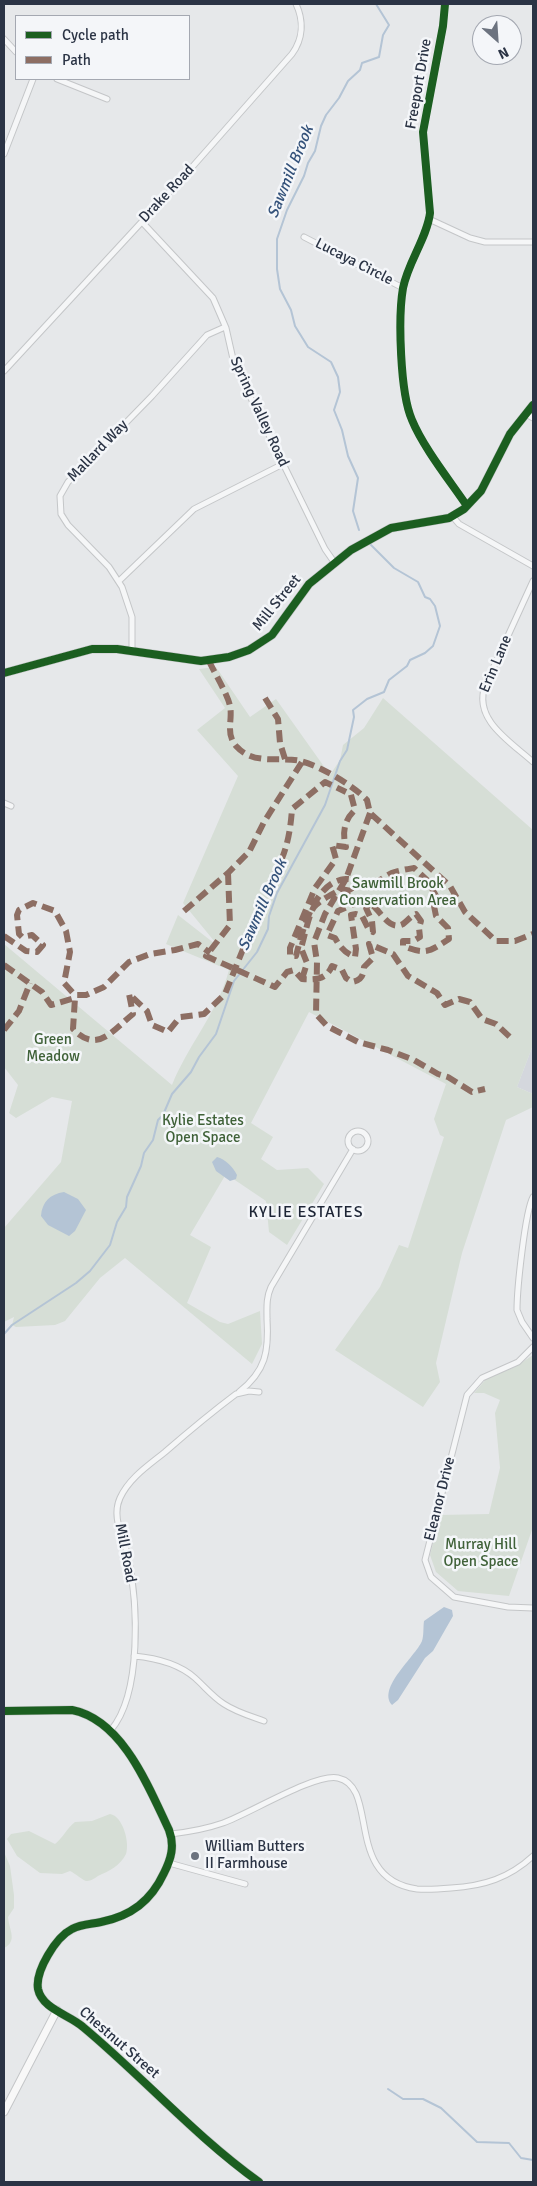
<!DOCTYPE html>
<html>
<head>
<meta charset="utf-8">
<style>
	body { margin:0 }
	#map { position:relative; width:537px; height:2186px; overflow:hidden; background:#e6e8ea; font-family:Signika,sans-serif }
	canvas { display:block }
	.frame { position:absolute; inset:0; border:5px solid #2b3445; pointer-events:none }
	.legend { position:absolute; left:15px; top:15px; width:175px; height:65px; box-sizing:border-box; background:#f4f6f9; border:1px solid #a4a8b1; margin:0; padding:6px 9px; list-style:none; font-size:15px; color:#2b3445 }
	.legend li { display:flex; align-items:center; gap:10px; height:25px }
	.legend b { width:25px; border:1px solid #a4a8b1 }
	.north { position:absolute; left:472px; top:15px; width:50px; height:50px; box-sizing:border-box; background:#f4f6f9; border:1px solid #a4a8b1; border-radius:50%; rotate:154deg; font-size:14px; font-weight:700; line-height:20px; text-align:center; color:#2b3445 }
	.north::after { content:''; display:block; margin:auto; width:18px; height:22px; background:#6c737f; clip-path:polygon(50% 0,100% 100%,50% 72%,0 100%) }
</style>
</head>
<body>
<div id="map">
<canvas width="537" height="2186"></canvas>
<div class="frame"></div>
<ul class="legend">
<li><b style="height:6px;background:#1b5e20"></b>Cycle path</li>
<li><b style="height:6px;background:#8d6e63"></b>Path</li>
</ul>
<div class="north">N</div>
</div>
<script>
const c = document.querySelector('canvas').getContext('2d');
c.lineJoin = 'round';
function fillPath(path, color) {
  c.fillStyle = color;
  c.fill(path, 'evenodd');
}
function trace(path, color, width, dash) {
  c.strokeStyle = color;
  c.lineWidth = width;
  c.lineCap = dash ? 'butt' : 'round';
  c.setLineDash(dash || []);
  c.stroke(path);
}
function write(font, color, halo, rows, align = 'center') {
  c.font = font + ' Signika,sans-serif';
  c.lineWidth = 5;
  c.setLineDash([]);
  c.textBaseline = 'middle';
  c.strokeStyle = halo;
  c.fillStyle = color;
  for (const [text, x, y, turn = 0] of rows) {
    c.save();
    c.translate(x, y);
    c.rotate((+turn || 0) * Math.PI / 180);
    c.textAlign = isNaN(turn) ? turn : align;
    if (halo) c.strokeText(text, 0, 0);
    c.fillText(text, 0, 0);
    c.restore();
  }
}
fillPath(new Path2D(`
	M 533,1045 L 533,1094 L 517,1087 Z`), '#d4d7dd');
fillPath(new Path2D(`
	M 216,667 L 250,717 L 276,699 L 330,775 L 340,760 L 343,745 L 364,728 L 383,698 L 533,830 L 533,1045 L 517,1087 L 533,1094 L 533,1107 L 506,1120 L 462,1253 L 436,1363 L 440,1382 L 423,1407 L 335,1350 L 380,1287 L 399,1245 L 408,1248 L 444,1137 L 440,1135 L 434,1119 L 446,1084 L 309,1012 L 251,1123 L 273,1137 L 261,1159 L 277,1170 L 308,1168 L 324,1184 L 287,1245 L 269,1232 L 266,1201 L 226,1174 L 190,1235 L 211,1247 L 187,1303 L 220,1322 L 228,1324 L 260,1311 L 262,1344 L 252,1364 L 125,1258 L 100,1278 L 65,1321 L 55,1325 L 16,1327 L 12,1325 L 14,1317 L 4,1322 L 4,1228 L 61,1162 L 72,1101 L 52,1097 L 16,1118 L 9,1113 L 18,1085 L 4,1067 L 4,944 L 172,1085 C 188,1045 218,1012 229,970 L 166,944 L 178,915 L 219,947 L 183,903 L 238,776 L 197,730 L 225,708 L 199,669 Z
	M 533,1355 L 533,1527 L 509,1596 L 458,1591 L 436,1572 L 430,1555 L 440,1515 L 489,1514 L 500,1468 L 495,1413 L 500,1400 L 484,1393 L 474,1393 L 487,1378 L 515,1367 Z
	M 110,1814 C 123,1816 130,1843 126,1854 C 120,1866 109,1871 98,1876 C 95,1878 91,1881 87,1881 C 83,1881 75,1873 70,1871 L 62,1874 L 40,1873 L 17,1856 L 7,1839 L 11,1834 L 29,1831 L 55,1844 C 62,1839 67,1828 75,1822 L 92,1821 Z
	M 4,1852 L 10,1866 L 14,1895 L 14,1908 L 8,1917 C 9,1930 18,1941 4,1948 Z`), '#d6ded6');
fillPath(new Path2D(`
	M 217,1157 C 225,1159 233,1167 237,1175 L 236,1179 L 230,1181 L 216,1171 L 212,1162 Z
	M 64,1192 L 78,1199 L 86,1210 L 75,1231 L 69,1236 L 48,1225 L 41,1216 C 42,1202 50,1194 64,1192 Z
	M 444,1607 L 452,1610 L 453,1616 L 433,1651 L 425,1658 L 398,1700 L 392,1705 C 377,1688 415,1657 422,1641 C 424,1635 423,1628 424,1621 Z`), '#b4c4d5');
trace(new Path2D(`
	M 359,530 L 353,511 L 358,478 L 348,456 L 342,430 L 334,410 L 340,392 L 338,377 L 331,362 L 308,347 L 295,326 L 291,310 L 280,289 L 277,269 L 277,239 L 287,210 L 304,176 L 308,163 L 315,151 L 321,126 L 326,115 L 339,98 L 348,81 L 360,70 L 362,63 L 379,57 L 383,35 L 389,25 L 376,4
	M 4,1334 L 12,1325 L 76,1283 L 90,1271 L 110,1245 L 117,1222 L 126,1207 L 127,1197 L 141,1166 L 144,1153 L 153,1140 L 158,1120 L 163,1115 L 172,1094 L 191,1072 L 199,1057 L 216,1034 L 234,981 L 257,952 L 268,929 L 269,916 L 277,893 L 325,805 L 340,761 L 347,750 L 354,717 L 353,710 L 367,699 L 384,692 L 389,680 L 407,666 L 410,660 L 425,653 L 433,646 L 440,626 L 435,606 L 430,599 L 425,597 L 418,582 L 394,568 L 370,544
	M 388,2089 L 403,2099 L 423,2099 L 441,2108 L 477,2142 L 509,2143 L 521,2158 L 533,2160`), '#b4c4d5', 2);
const street = new Path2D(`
	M 445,4 L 443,26 L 423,132 L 430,213 C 427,238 408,262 403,288 C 398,317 400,393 412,420 C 423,447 450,481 467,506
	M 4,39 L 16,52
	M 57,79 L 107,99
	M 4,154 L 33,79
	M 429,219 L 470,238 L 485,242 L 533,242
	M 142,222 L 213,298 L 226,328 L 233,359 L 240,376 L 325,549 L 334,562
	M 304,237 L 403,288
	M 4,371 L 186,174 L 292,54 C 303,39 304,21 296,4
	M 526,414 L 533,418
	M 453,517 L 459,524 L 533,566
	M 119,581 L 194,509 L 283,464
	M 533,581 L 485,686 C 473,720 511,742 533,762
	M 132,651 L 132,617 L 122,587 L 109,567 L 68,525 L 61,514 L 60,496 L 68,482 L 152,396 L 207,335 L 225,327
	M 4,803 L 11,806
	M348 1141a10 10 0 1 1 20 0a10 10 0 1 1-20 0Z
	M 533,1197 C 525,1212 517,1289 517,1310 L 522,1322 L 533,1338
	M 533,1347 L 518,1362 L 482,1378 L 467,1395 L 425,1560 L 431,1577 L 454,1597 L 508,1607 L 533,1608
	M 239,1392 C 266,1371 269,1351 267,1319 C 267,1308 266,1298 271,1287 L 353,1149
	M 134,1656 C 156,1658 178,1663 195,1678 C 205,1687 213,1697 224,1704 C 236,1712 250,1716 264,1721
	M 111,1730 C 142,1693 138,1603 128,1557 C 124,1537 111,1518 120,1498 C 129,1478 149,1465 165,1452 C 188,1432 212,1412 236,1394 L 249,1391 L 259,1392
	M 171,1834 C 188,1832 206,1829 223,1823 C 249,1814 315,1773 338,1778 C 380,1787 343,1879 417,1889 C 428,1890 440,1889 451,1888 C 484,1886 509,1878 533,1856
	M 169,1863 L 245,1884`);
const secondary = new Path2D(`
	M 4,673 L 92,649 L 117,649 L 201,661 L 229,657 L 249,650 L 272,635 L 309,584 L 351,550 L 391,528 L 449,518 L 464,509 L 481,491 L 510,434 L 533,405
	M 4,1711 L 72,1710 C 123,1720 149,1788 169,1830 C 175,1846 171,1859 164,1873 C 151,1901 131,1916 101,1922 C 92,1924 81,1924 72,1929 C 56,1937 35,1971 38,1989 C 42,2009 70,2015 83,2027 C 143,2077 196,2137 259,2182
	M 4,2112 L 57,2010`);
trace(street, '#c4c6c8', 7);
trace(secondary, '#c4c6c8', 9);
trace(street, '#f5f6f7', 5);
trace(secondary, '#f8f8f8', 7);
trace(new Path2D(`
	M 209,661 C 214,672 228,695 230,706 C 233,720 225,733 236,746 C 254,766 279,756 301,761 C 320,766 354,786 367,800 L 370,813 L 450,886 L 465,912 L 496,941 L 515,941 L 533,934
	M 265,698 L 278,719 L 280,743 L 285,759
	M 370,813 L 346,879 L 325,914 L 314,942 L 317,962 L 316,1014 L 327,1026 L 358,1042 L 388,1050 L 414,1060 L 438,1074 L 448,1077 L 472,1092 L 485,1089
	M 228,873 L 230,925 L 206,956 L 275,987 L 287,972 L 294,970 L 302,979 C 315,980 326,980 332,966 L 342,970 L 346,978 L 352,982 C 362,980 363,976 364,967 L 373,958 L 369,944 L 393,954 L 408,976 L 437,993 L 445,1005 L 459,999 L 470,1002 L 482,1019 L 496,1024 L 511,1038
	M 184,911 L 228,873 L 249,852 L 264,822 L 302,762
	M 4,936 L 26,951 L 37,952 L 43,945 L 32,935 L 22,937 L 19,934 L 17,915 L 19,910 L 33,903 L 55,911 L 66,931 L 70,952 L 64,983 L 75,995 L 86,995 L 104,987 L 129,962 L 150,954 L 175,950 L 198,944 L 210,953
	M 4,965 L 42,992 L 51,1005 L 75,998 L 73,1029 C 97,1054 112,1031 133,1014 L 129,994 L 147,1011 L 152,1025 L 168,1032 L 180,1017 L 204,1014 L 225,994 L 270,882 C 285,858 290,837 292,809 L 325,782 L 346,792
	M 302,979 L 307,963 L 301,948 C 304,939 309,913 314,907 C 320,900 333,894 341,889 L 351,891 L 357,901 L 354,904 L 338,911 L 327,935 L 335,938 C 340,947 345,953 355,957 L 356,949 L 351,915 L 356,914 L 362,916 L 369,930 L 373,932 L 372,921 L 366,908 L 370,904 C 380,908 388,932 403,924 C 407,921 411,916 416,914 L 421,921 L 419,928 L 420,937 L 413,941 L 403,941 L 403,946 C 426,955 429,952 449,939 L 448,928 L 436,916 L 434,906 L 436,896 L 428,881 L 414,868 C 408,869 401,870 395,872 C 386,874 379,883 371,884 C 361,884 353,878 345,879 C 314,882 302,932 296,956 L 290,956 L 290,948 L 315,888 L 336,859 L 332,845 L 346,847 C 342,833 344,820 355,810 L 350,791
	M 4,1030 L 19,1011 L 30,983`), '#8d6e63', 6, [12, 6]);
trace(new Path2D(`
	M 445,4 L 443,26 L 423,132 L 430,213 C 427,238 408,262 403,288 C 398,317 400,393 412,420 C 423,447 450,481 467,506
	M 4,673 L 92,649 L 117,649 L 201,661 L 229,657 L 249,650 L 272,635 L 309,584 L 351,550 L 391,528 L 449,518 L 464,509 L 481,491 L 510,434 L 533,405
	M 4,1711 L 72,1710 C 123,1720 149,1788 169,1830 C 175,1846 171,1859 164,1873 C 151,1901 131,1916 101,1922 C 92,1924 81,1924 72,1929 C 56,1937 35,1971 38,1989 C 42,2009 70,2015 83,2027 C 143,2077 196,2137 259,2182`), '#1b5e20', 8);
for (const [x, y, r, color] of [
	[195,1856,5,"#6c737f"]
]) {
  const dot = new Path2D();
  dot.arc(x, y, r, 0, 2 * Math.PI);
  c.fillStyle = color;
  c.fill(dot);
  trace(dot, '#f4f6f9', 2);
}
write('15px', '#2b3445', '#f4f6f9', [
	["Freeport Drive",419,84,-80],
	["Drake Road",167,194,-47],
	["Lucaya Circle",354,262,27],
	["Spring Valley Road",259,412,65],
	["Mallard Way",98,451,-46],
	["Mill Street",277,603,-51],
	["Erin Lane",496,664,-67],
	["Eleanor Drive",440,1499,-76],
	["Mill Road",125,1553,79],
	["Chestnut Street",119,2043,41]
]);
write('15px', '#3f6138', '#f4f6f9', [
	["Sawmill Brook",398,884],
	["Conservation Area",398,901],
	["Green",53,1040],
	["Meadow",53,1057],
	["Kylie Estates",203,1121],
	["Open Space",203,1138],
	["Murray Hill",481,1545],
	["Open Space",481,1562]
]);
write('15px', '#2b3445', '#f4f6f9', [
	["William Butters",205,1847],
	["II Farmhouse",205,1864]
], 'left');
write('italic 16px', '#34527a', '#f4f6f9', [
	["Sawmill Brook",291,172,-68],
	["Sawmill Brook",263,905,-66]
]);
c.letterSpacing = '1px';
write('16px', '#1d2536', '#f4f6f9', [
	["KYLIE ESTATES",306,1213]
]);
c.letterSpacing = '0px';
</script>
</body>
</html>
